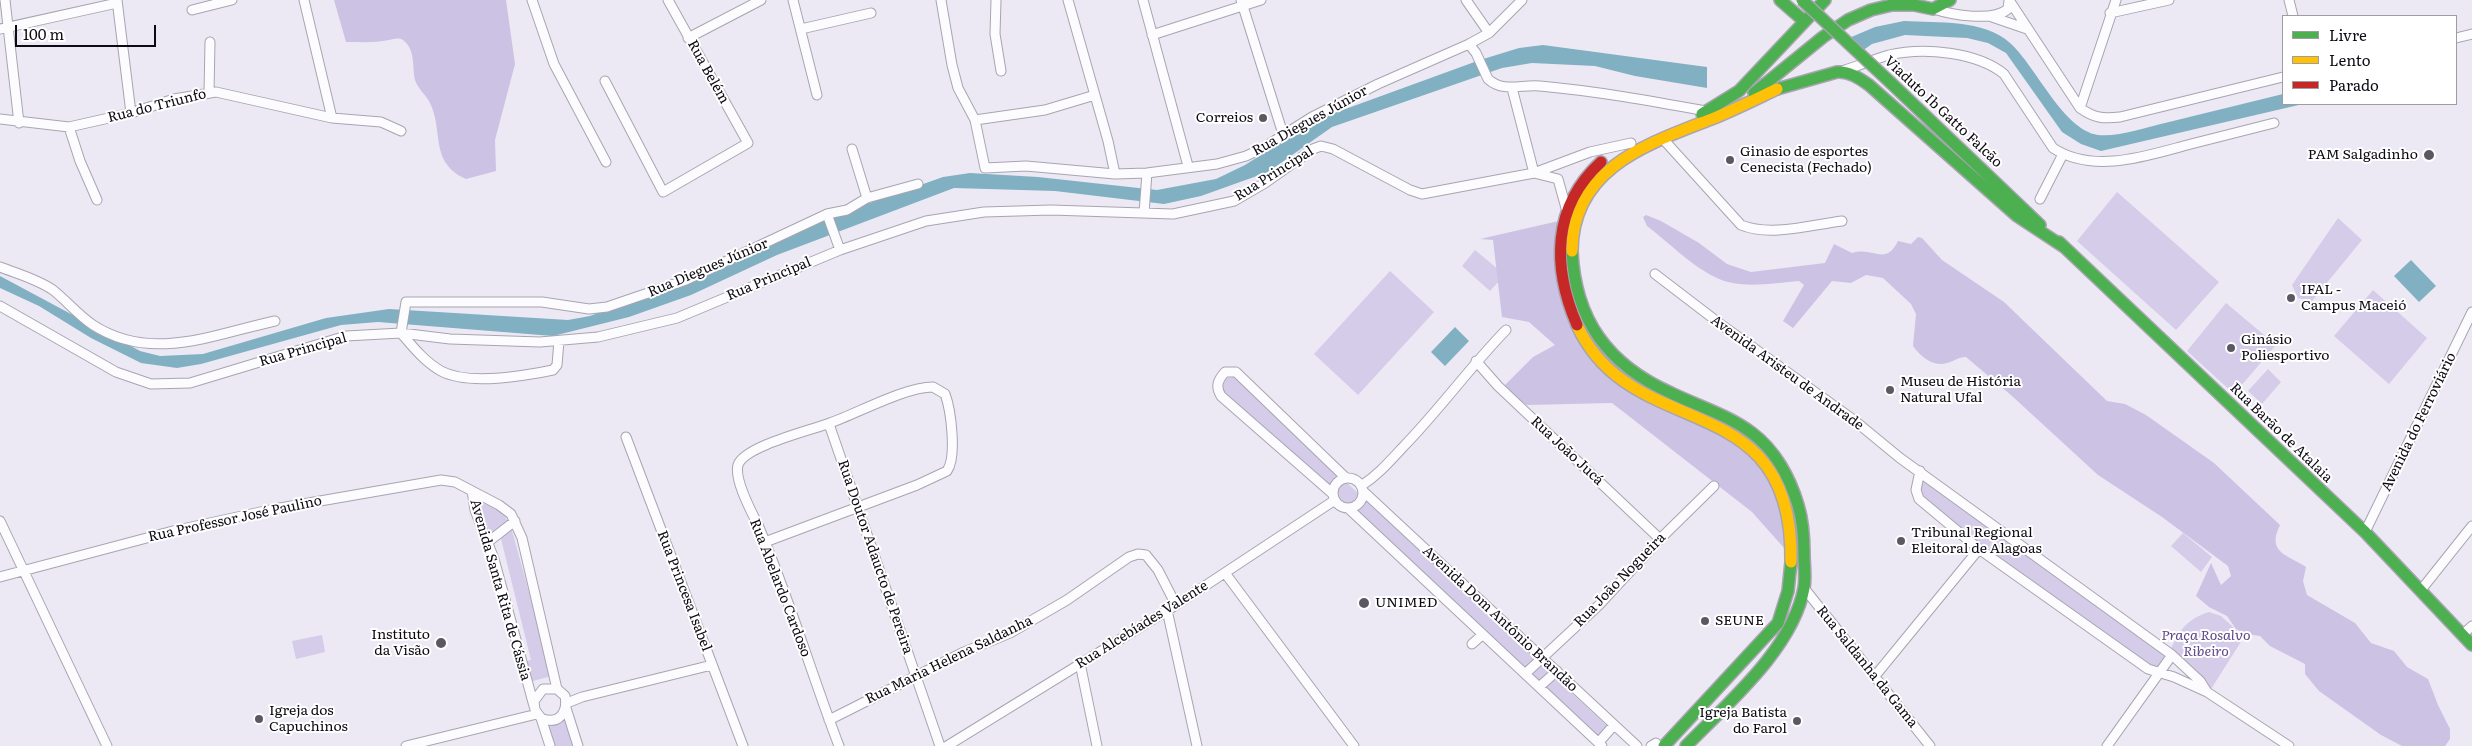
<!DOCTYPE html>
<html>
<head>
<meta charset="utf-8">
<style>
	body { margin:0 }
	#map { position:relative; width:2472px; height:746px; overflow:hidden; background:#ece9f5; font-family:Literata,serif }
	canvas { display:block }
	.legend { position:absolute; left:2282px; top:15px; width:175px; height:90px; box-sizing:border-box; background:#fff; border:1px solid #9e9da1; margin:0; padding:6px 9px; list-style:none; font-size:15px; color:#0d0a13 }
	.legend li { display:flex; align-items:center; gap:10px; height:25px }
	.legend b { width:25px; border:1px solid #9e9da1 }
	.scale { position:absolute; left:15px; top:25px; width:141px; height:22px; box-sizing:border-box; border:2px solid #0d0a13; border-top:0; padding-left:6px; font-size:15px; line-height:18px; white-space:nowrap; color:#0d0a13; -webkit-text-stroke:4px #fff; paint-order:stroke }
</style>
</head>
<body>
<div id="map">
<canvas width="2472" height="746"></canvas>
<ul class="legend">
<li><b style="height:6px;background:#4caf50"></b>Livre</li>
<li><b style="height:6px;background:#ffc107"></b>Lento</li>
<li><b style="height:6px;background:#c62828"></b>Parado</li>
</ul>
<div class="scale">100 m</div>
</div>
<script>
const c = document.querySelector('canvas').getContext('2d');
c.lineJoin = 'round';
function fillPath(path, color) {
  c.fillStyle = color;
  c.fill(path, 'evenodd');
}
function trace(path, color, width, dash) {
  c.strokeStyle = color;
  c.lineWidth = width;
  c.lineCap = dash ? 'butt' : 'round';
  c.setLineDash(dash || []);
  c.stroke(path);
}
function write(font, color, halo, rows, align = 'center') {
  c.font = font + ' Literata,serif';
  c.lineWidth = 4;
  c.setLineDash([]);
  c.textBaseline = 'middle';
  c.strokeStyle = halo;
  c.fillStyle = color;
  for (const [text, x, y, turn = 0] of rows) {
    c.save();
    c.translate(x, y);
    c.rotate((+turn || 0) * Math.PI / 180);
    c.textAlign = isNaN(turn) ? turn : align;
    if (halo) c.strokeText(text, 0, 0);
    c.fillText(text, 0, 0);
    c.restore();
  }
}
fillPath(new Path2D(`
	M 2117,192 L 2219,282 L 2176,330 L 2077,241 Z
	M 2338,218 L 2362,240 L 2312,301 L 2298,298 L 2292,285 Z
	M 1475,250 L 1499,270 L 1500,280 L 1490,291 L 1462,266 Z
	M 1390,271 L 1434,312 L 1358,395 L 1314,354 Z
	M 2373,290 L 2427,338 L 2389,384 L 2334,336 Z
	M 2226,303 L 2276,345 L 2234,394 L 2187,351 Z
	M 2268,369 L 2281,382 L 2262,404 L 2248,391 Z
	M 1234,377 L 1609,728 L 1593,741 L 1222,396 L 1222,379 Z
	M 1921,474 L 1998,532 L 1986,552 L 1924,505 L 1918,491 Z
	M 478,501 L 502,511 L 511,527 L 552,676 L 529,682 L 523,662 L 531,660 L 501,539 L 493,540 Z
	M 1999,533 L 2169,654 L 2153,676 L 1986,553 Z
	M 2183,533 L 2212,557 L 2201,572 L 2171,546 Z
	M 2209,612 L 2221,616 L 2244,637 L 2211,689 L 2170,651 C 2179,630 2187,619 2209,612 Z
	M 322,635 L 325,652 L 296,659 L 292,641 Z
	M 567,717 L 575,746 L 553,746 L 547,727 Z`), '#d4cce8');
fillPath(new Path2D(`
	M 334,0 L 506,0 L 515,64 L 495,140 L 496,171 L 466,179 C 429,162 444,132 430,103 C 426,95 418,89 415,80 C 412,67 416,50 403,40 C 398,37 394,39 389,40 C 375,43 360,42 346,42 Z
	M 1646,215 L 1661,221 L 1699,243 L 1727,264 L 1751,272 L 1825,263 L 1834,244 L 1852,253 C 1874,246 1885,267 1898,241 L 1911,244 L 1918,237 L 1922,238 L 1942,260 L 2004,302 L 2107,401 L 2125,404 L 2146,415 L 2214,463 L 2280,525 C 2266,553 2288,555 2306,567 L 2303,581 L 2307,595 L 2355,623 L 2371,643 L 2394,651 L 2407,667 L 2428,679 L 2438,705 L 2450,729 L 2450,739 L 2445,746 L 2402,746 L 2381,735 L 2319,691 L 2305,674 L 2305,664 L 2270,646 L 2260,636 L 2246,634 L 2236,629 L 2227,616 L 2209,607 L 2196,596 L 2211,563 L 2221,585 L 2231,576 L 2228,566 L 2162,517 L 2098,475 L 2012,396 L 1966,357 C 1958,357 1955,361 1947,363 C 1933,367 1921,357 1913,346 L 1916,314 L 1911,304 L 1883,278 L 1866,275 L 1851,283 L 1832,281 L 1793,328 L 1783,321 L 1804,285 L 1799,281 C 1773,283 1739,290 1715,277 C 1693,267 1667,241 1647,226 L 1643,217 Z
	M 1563,220 L 1577,326 L 1734,437 L 1779,486 L 1792,557 L 1752,512 L 1612,403 L 1527,405 L 1502,388 L 1533,357 L 1555,345 L 1529,322 L 1502,317 L 1493,240 L 1480,239 Z`), '#ccc2e4');
fillPath(new Path2D(`
	M 1904,21 C 1937,23 1984,19 2010,43 C 2036,66 2063,130 2098,135 C 2119,137 2144,128 2165,123 C 2204,113 2244,104 2283,94 L 2283,104 L 2303,104 L 2101,151 L 2081,144 L 2062,132 L 2006,53 L 1988,43 L 1967,38 L 1905,35 L 1872,44 L 1862,51 L 1849,38 L 1875,27 Z
	M 1543,45 L 1707,67 L 1707,88 L 1635,76 L 1595,66 L 1532,63 L 1502,68 L 1332,127 L 1268,172 L 1201,196 L 1164,204 L 1055,191 L 954,188 L 777,255 L 691,295 L 629,317 L 553,336 L 378,322 L 341,325 L 201,364 L 177,368 L 141,363 L 91,338 L 39,306 L 0,288 L 0,276 L 140,351 L 160,356 L 203,354 L 326,318 L 389,309 L 568,320 L 590,316 L 636,299 L 819,221 L 943,177 L 970,173 L 1038,177 L 1157,190 L 1216,179 L 1245,165 L 1318,119 L 1480,60 L 1519,48 Z
	M 2411,260 L 2436,286 L 2419,302 L 2394,276 Z
	M 1455,327 L 1469,341 L 1445,366 L 1431,352 Z`), '#81b0c2');
const street = new Path2D(`
	M 5,0 L 19,123
	M 117,0 L 131,113
	M 304,0 L 332,118
	M 532,0 L 554,64 L 606,162
	M 793,0 L 817,95
	M 941,0 L 952,65 L 958,88 L 975,120 L 985,168 L 1026,166 L 1115,174 L 1147,173 L 1217,164 L 1246,156 L 1263,148 L 1312,117 L 1378,84 L 1469,44 L 1489,33 L 1522,0
	M 996,0 L 995,34 L 1001,71
	M 1068,0 L 1108,141 L 1115,174
	M 1143,0 L 1188,166
	M 1241,0 L 1283,134
	M 1466,0 L 1489,33
	M 2009,0 L 2080,108 C 2094,118 2103,119 2120,117 L 2283,77
	M 2289,0 L 2293,16
	M 1934,9 C 1952,15 1993,22 2008,9 L 2009,0
	M 192,10 L 232,0
	M 2110,13 L 2169,0
	M 1992,17 L 2027,29
	M 0,29 L 117,3
	M 801,29 L 871,13
	M 1152,35 L 1261,0
	M 688,38 L 761,0
	M 2456,38 L 2472,34
	M 1469,44 L 1476,53 L 1488,79 C 1503,93 1522,84 1540,86 C 1596,91 1651,101 1706,111
	M 1845,70 C 1860,65 1875,59 1889,55 C 1924,47 1977,52 2004,74 L 2053,148 C 2094,175 2149,155 2191,144 C 2219,137 2246,130 2274,123
	M 605,81 L 663,192 L 748,143 L 668,0
	M 1512,88 L 1534,173 L 1558,179 L 1566,208
	M 209,92 L 210,42
	M 2080,108 L 2116,0
	M 0,119 L 69,127 L 131,113 L 174,99 L 216,92 L 332,118 L 381,122 L 401,131
	M 975,120 L 1045,110 L 1095,95
	M 69,127 L 80,161 L 97,200
	M 1663,139 L 1741,225 C 1771,237 1810,225 1842,221
	M 852,149 L 867,198
	M 2040,199 L 2063,154
	M 1144,213 L 1147,173
	M 827,214 L 840,250
	M 0,267 C 18,274 37,279 53,290 C 67,301 78,315 93,325 C 152,363 214,334 275,321
	M 1655,274 L 1723,326 L 1855,421 L 1900,458 L 2172,655 L 2200,681 L 2207,692
	M 0,306 L 116,372 L 151,384 L 190,383 L 346,336 L 401,333 L 450,339 L 540,342 L 598,337 L 677,318 L 840,250 L 926,221 L 984,212 L 1051,210 L 1173,214 L 1234,201 L 1265,183 L 1313,149 L 1321,146 L 1333,149 L 1410,190 L 1422,194 L 1534,173 L 1590,152 L 1631,143
	M 559,341 L 557,365 L 553,370 C 524,376 469,386 441,371 C 425,362 413,347 401,333 L 406,302 L 542,302 L 589,309 L 607,307 L 686,280 L 827,214 L 847,210 L 867,198 L 918,184
	M 1476,361 L 1498,386 L 1660,539
	M 829,424 L 940,746
	M 626,437 L 743,746
	M 1920,471 L 1916,490 L 1919,499 L 1979,549 L 2148,669 L 2174,677 L 2207,692 L 2289,746
	M1333 493a15 15 0 1 1 30 0a15 15 0 1 1-30 0Z
	M 1361,486 C 1378,475 1390,461 1404,446 C 1440,409 1470,367 1506,330
	M 472,491 L 475,510 L 494,559 L 534,706
	M 1363,491 L 1637,746
	M 1333,494 L 1221,396 C 1215,386 1218,380 1225,372 L 1236,372 L 1346,478
	M 1348,508 L 1602,746
	M 0,521 L 107,746
	M 2365,532 L 2472,312
	M 488,542 L 515,521
	M 765,542 L 917,485 L 947,471 C 957,457 951,410 945,394 L 933,387 C 905,387 858,413 830,423 C 812,430 744,446 738,465 C 734,480 751,511 758,525 C 789,597 811,673 839,746
	M 1225,573 L 1354,746
	M 0,577 L 173,531 L 274,509 L 441,480 L 455,482 L 499,505 L 511,514 L 522,538 L 557,689
	M 1804,588 L 1930,746
	M 2421,590 L 2472,526
	M 1167,610 L 1197,746
	M 2462,635 L 2472,626
	M 1472,644 L 1482,635
	M 1080,663 L 1097,746
	M 1526,673 L 1599,605 L 1660,539 L 1714,486
	M 1875,676 L 1979,549
	M 1539,687 L 1557,671
	M 567,703 L 582,697 L 712,665
	M 566,708 L 578,746
	M 541,718 C 559,726 568,712 565,696 L 557,689 L 543,689 L 534,701 L 535,710 L 541,718 L 550,746
	M 829,720 L 964,652 L 1010,633 L 1067,600 L 1129,557 L 1138,554 L 1146,555 L 1158,570 L 1176,605
	M 1599,742 L 1614,725
	M 406,746 L 537,714
	M 947,746 L 1176,605 L 1335,500
	M 1651,746 L 1656,743
	M 2107,746 L 2172,655`);
const fast = new Path2D(`
	M 1780,0 L 1804,21
	M 1891,83 L 2040,225
	M 1777,89 L 1837,72 C 1849,71 1859,78 1869,85 L 2017,216 L 2064,247
	M 1754,93 L 1823,37 L 1848,20 L 1871,10 L 1892,5 L 1914,5 L 1933,9 L 1950,0
	M 1702,114 L 1739,91 L 1825,0
	M 2059,242 L 2365,532 L 2472,645
	M 1572,251 C 1575,320 1608,365 1671,393 C 1698,406 1728,415 1752,433 C 1775,450 1790,478 1798,505 C 1803,521 1804,537 1804,554 C 1804,565 1806,577 1804,588 C 1793,648 1728,703 1686,746
	M 1664,746 L 1778,623 L 1788,591 L 1791,562`);
const slow = new Path2D(`
	M 1572,251 C 1572,167 1650,143 1714,118 C 1736,109 1756,99 1777,89
	M 1577,325 C 1632,446 1794,382 1791,562`);
const jam = new Path2D(`
	M 1577,325 C 1552,267 1552,207 1601,162`);
trace(street, '#a8a5b0', 11);
trace(fast, '#a8a5b0', 14);
trace(slow, '#a8a5b0', 14);
trace(jam, '#a8a5b0', 14);
trace(street, '#fcfcfe', 9);
trace(fast, '#4caf50', 11);
trace(slow, '#ffc107', 11);
trace(jam, '#c62828', 11);
const fastBridge = new Path2D(`
	M 1802,0 L 1891,83`);
trace(fastBridge, '#a8a5b0', 14, []);
trace(fastBridge, '#4caf50', 11);
for (const [x, y, r, color] of [
	[1263,118,5,"#5b5862"],
	[2429,155,6,"#5b5862"],
	[1730,160,5,"#5b5862"],
	[2291,298,5,"#5b5862"],
	[2231,348,5,"#5b5862"],
	[1890,390,5,"#5b5862"],
	[1901,541,5,"#5b5862"],
	[1364,603,6,"#5b5862"],
	[1705,621,5,"#5b5862"],
	[441,643,6,"#5b5862"],
	[259,719,5,"#5b5862"],
	[1797,721,5,"#5b5862"]
]) {
  const dot = new Path2D();
  dot.arc(x, y, r, 0, 2 * Math.PI);
  c.fillStyle = color;
  c.fill(dot);
  trace(dot, '#fff', 2);
}
write('14px', '#0d0a13', '#fff', [
	["Rua Belém",708,72,61],
	["Rua do Triunfo",157,106,-14],
	["Viaduto Ib Gatto Falcão",1943,112,43],
	["Rua Diegues Júnior",1310,121,-29],
	["Rua Principal",1274,174,-32],
	["Rua Diegues Júnior",708,268,-23],
	["Rua Principal",769,279,-23],
	["Rua Principal",303,350,-16],
	["Avenida Aristeu de Andrade",1787,373,36],
	["Avenida do Ferroviário",2419,422,-64],
	["Rua Barão de Atalaia",2281,433,44],
	["Rua João Jucá",1567,451,43],
	["Rua Professor José Paulino",235,519,-12],
	["Rua Doutor Adaucto de Pereira",875,557,71],
	["Rua João Nogueira",1620,580,-46],
	["Rua Abelardo Cardoso",780,588,69],
	["Avenida Santa Rita de Cássia",500,590,74],
	["Rua Princesa Isabel",684,591,69],
	["Avenida Dom Antônio Brandão",1500,619,43],
	["Rua Alcebíades Valente",1142,625,-32],
	["Rua Maria Helena Saldanha",949,660,-26],
	["Rua Saldanha da Gama",1867,667,51]
]);
write('14px', '#0d0a13', '#fff', [
	["Correios",1253,118,"right"],
	["Ginasio de esportes",1740,152],
	["Cenecista (Fechado)",1740,168],
	["PAM Salgadinho",2418,155,"right"],
	["IFAL -",2301,290],
	["Campus Maceió",2301,306],
	["Ginásio",2241,340],
	["Poliesportivo",2241,356],
	["Museu de História",1900,382],
	["Natural Ufal",1900,398],
	["Tribunal Regional",1911,533],
	["Eleitoral de Alagoas",1911,549],
	["UNIMED",1375,603],
	["SEUNE",1715,621],
	["Instituto",430,635,"right"],
	["da Visão",430,651,"right"],
	["Igreja dos",269,711],
	["Capuchinos",269,727],
	["Igreja Batista",1787,713,"right"],
	["do Farol",1787,729,"right"]
], 'left');
write('italic 14px', '#5e4788', '#fff', [
	["Praça Rosalvo",2206,636],
	["Ribeiro",2206,652]
]);
</script>
</body>
</html>
